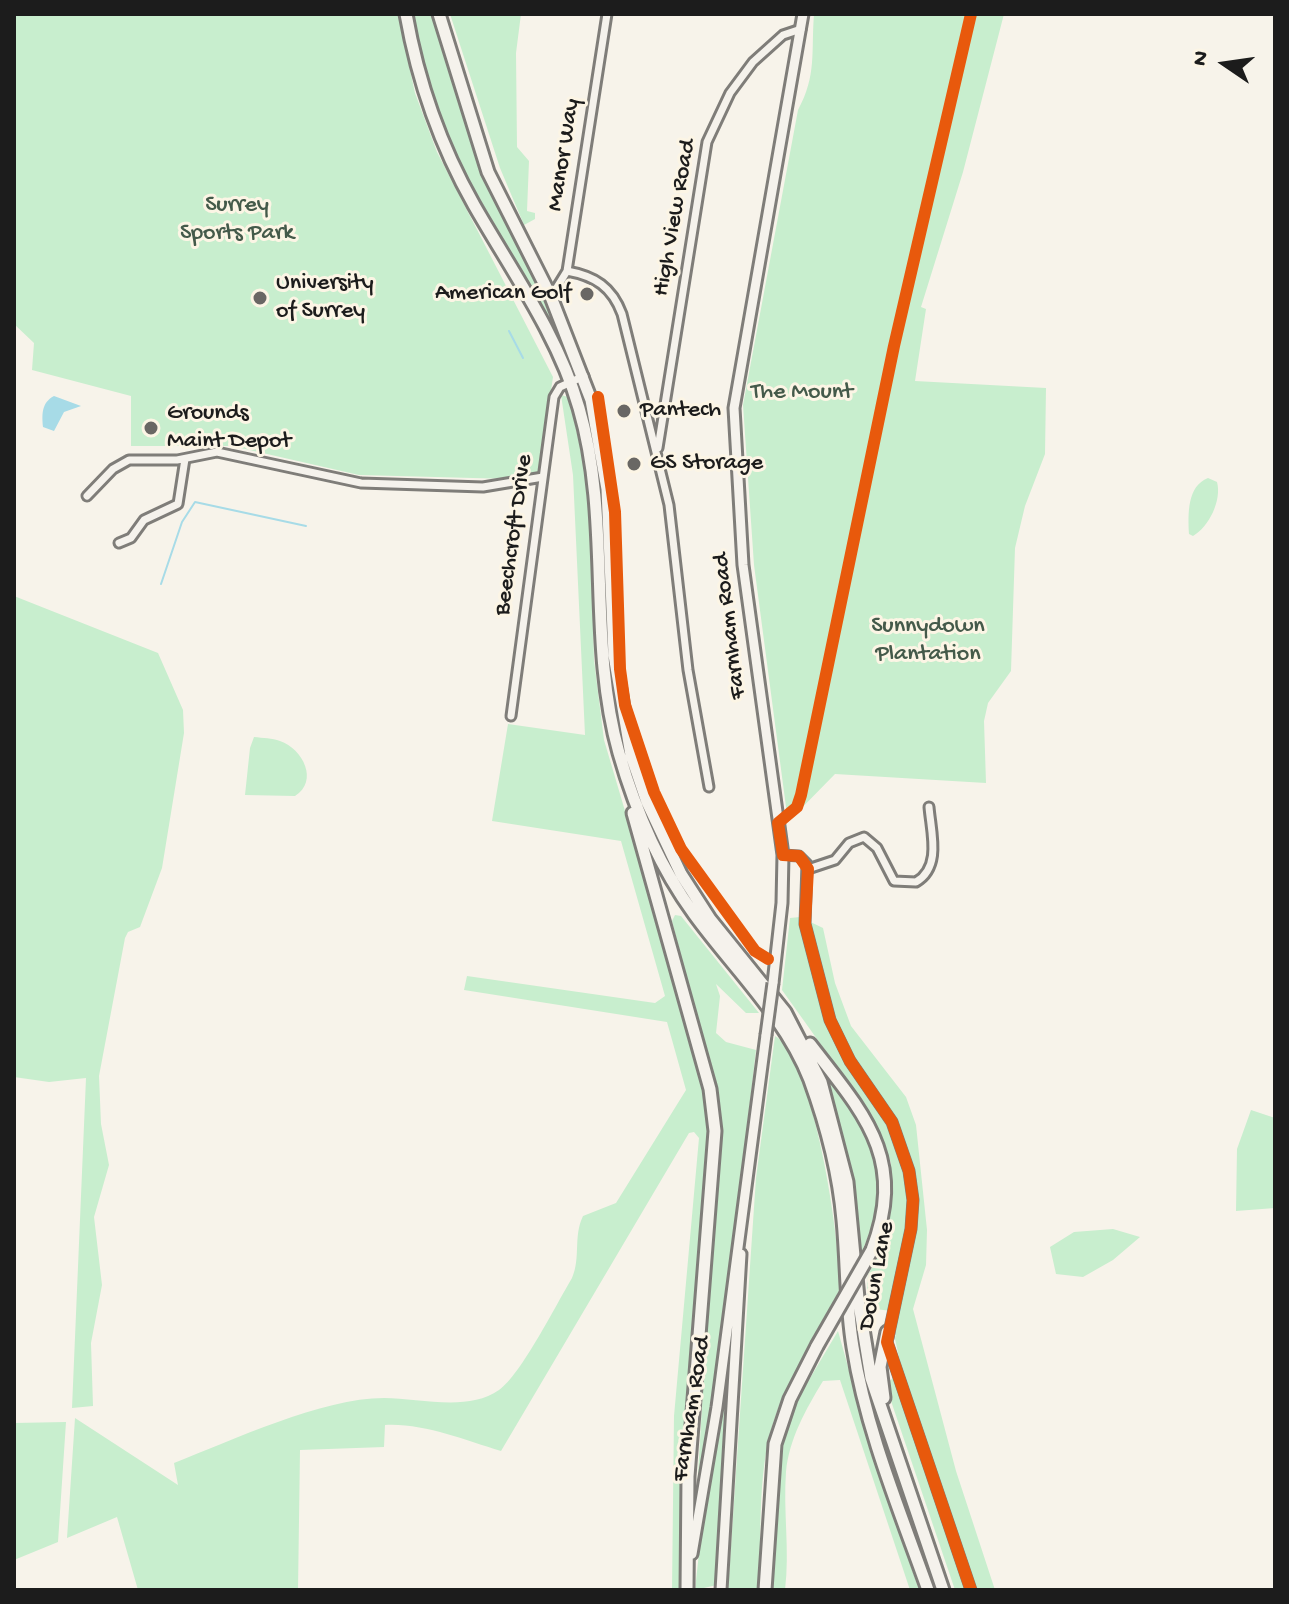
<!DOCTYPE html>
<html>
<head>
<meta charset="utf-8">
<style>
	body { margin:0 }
	#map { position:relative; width:1289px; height:1604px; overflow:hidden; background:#f7f3ea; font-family:"Gochi Hand",sans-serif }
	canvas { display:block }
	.frame { position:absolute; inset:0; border:16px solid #1c1c1c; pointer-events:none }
	.north { position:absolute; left:1185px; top:24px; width:80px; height:80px; -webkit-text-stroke:6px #fcf5e5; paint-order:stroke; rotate:283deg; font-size:22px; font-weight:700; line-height:32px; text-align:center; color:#1c1c1c }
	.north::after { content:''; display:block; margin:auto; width:28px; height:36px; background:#1c1c1c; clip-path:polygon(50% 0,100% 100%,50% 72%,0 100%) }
</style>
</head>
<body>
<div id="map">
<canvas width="1289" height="1604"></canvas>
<div class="frame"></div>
<div class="north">N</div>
</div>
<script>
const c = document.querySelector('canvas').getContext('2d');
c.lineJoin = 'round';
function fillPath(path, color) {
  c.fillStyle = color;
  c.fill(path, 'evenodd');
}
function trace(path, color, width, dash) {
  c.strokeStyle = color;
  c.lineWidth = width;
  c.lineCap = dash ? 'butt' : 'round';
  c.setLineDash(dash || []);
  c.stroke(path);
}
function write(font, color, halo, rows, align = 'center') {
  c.font = font + ' "Gochi Hand",sans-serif';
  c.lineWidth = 6;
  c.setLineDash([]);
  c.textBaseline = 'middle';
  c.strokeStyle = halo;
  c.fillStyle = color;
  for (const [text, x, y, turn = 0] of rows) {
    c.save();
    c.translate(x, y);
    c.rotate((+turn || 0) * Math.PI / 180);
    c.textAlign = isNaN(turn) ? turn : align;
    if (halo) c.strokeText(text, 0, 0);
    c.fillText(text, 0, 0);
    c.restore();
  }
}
fillPath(new Path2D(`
	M 14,14 L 398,14 L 415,93 L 437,152 L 553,377 L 539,473 L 511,479 L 359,475 L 232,446 L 131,446 L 131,396 L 32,370 L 34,343 L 14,324 Z
	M 412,14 L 432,14 L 483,175 L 535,278 L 556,332 L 457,159 L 428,83 Z
	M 450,14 L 521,14 L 516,53 L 517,147 L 529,161 L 527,211 L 535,213 L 535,219 L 524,225 L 500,168 Z
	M 814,14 L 1004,14 L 963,172 L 921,307 L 926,309 L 915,381 L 1046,388 L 1045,454 L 1025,506 L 1015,548 L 1011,671 L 988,703 L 984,721 L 986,783 L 835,774 L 788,822 L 754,565 L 743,405 L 798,110 C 817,75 811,52 814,14 Z
	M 561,395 L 568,397 L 571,406 L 586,474 L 591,539 L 594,660 L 604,740 L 695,1047 L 711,1121 L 683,1590 L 672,1590 L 674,1416 L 699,1138 L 694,1132 L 689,1133 L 501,1451 C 464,1440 424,1423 385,1425 L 384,1447 L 300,1450 L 298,1590 L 138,1590 L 117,1517 L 67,1538 L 75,1418 L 178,1485 L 174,1463 C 233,1440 322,1398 384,1398 C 419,1398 468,1412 499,1390 C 521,1375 557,1303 572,1278 C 581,1257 573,1237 583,1216 L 616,1203 L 686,1090 L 667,1022 L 464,990 L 467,976 L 655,1003 L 665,996 L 621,841 L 492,821 L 508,724 L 585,735 L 573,475 Z
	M 1208,478 L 1217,482 C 1222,500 1209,527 1193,536 L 1189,534 C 1188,514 1187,486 1208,478 Z
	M 14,596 L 158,653 L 183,710 L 184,733 L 162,868 L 140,927 L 128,932 L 125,938 L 99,1076 L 101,1124 L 109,1165 L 94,1217 L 102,1285 L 91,1343 L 93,1406 L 72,1408 L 86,1078 L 49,1082 L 14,1077 Z
	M 254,737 C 263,738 272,738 280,741 C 303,749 319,781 295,796 L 245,795 L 250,748 Z
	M 675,915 L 681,916 L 759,1013 L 746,1013 L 716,984 L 720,996 L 716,1033 L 726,1042 L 756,1050 L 718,1381 L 696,1507 L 720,1108 L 672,921 Z
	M 800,917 L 823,928 L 835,983 L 851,1026 L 906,1097 L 916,1125 L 927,1230 L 926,1265 L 913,1309 L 956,1471 L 995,1590 L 955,1590 L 890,1398 L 888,1382 L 902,1371 L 895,1339 L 898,1312 L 876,1309 L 867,1293 L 868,1275 L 883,1246 L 889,1224 L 891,1163 L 872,1116 L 782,990 L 790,918 Z
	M 775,1036 C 813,1055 842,1246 839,1290 C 837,1311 789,1382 778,1409 C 756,1464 762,1531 759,1590 L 728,1590 L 756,1178 Z
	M 822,1067 C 872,1130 897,1176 861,1254 L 852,1179 Z
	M 1251,1110 L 1275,1118 L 1275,1208 L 1236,1211 L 1237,1149 Z
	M 1113,1229 L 1140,1237 L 1113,1260 L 1083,1277 L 1056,1274 L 1050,1247 L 1074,1232 Z
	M 738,1277 L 717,1585 L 695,1590 L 702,1525 L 727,1387 Z
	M 838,1331 L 874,1459 L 919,1590 L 910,1590 L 840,1380 L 823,1381 C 806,1409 789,1439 786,1472 C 783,1511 790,1551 785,1590 L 771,1590 L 781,1443 L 797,1400 Z
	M 66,1422 L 58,1542 L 14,1560 L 14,1423 Z`), '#c8eece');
fillPath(new Path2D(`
	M 54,396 L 81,406 L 64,412 L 54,431 L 43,427 C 42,415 41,403 54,396 Z`), '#a7dbe7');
trace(new Path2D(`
	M 509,331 L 523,358
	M 161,584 L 182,522 L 195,502 L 306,526`), '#a7dbe7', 2);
const minor = new Path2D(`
	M 567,271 C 595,276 612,287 622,314 L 669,505 L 688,670 L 709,787
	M 551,297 L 567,271 L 607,14
	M 658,448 L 707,142 L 730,93 L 753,62 L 783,35 L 801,29
	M 87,496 L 113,469 L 129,460 L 177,460 L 217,452 L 361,483 L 483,487 L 543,477
	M 119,543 L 131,538 L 144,520 L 178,504 L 185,459
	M 511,716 L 554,397 L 560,387 L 584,376
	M 783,855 L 799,856 L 807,864 L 805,924 L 830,1020 L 850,1061 L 892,1122 L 909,1171 L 913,1200 L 911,1229 L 887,1342 L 971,1590
	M 808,869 L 835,860 L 849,843 L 864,837 L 877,848 L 894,881 L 916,882 C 942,867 931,832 929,807`);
const major = new Path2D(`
	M 773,983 L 782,903 L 783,855 L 743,565 L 734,408 L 803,14
	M 692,1554 L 717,1407 L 766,1035
	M 721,1590 L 741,1254`);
const highway = new Path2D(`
	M 406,14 C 418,82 440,145 474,205 C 511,270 558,335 579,408 C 612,521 587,640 619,753 C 635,809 659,866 694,914 C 733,968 785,1016 810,1080 C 826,1124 839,1174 843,1220 C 847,1262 846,1305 853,1347 C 866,1430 900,1511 928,1590
	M 439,14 L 488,172 L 551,297 L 591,400 L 607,489 L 614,655 L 631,755 L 647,802 L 681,874 L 710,919 L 785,1012 L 821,1082 L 847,1182 L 858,1298 L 871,1378 L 943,1590
	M 633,813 L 710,1089 L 715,1131 L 688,1476 L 687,1590
	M 810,1044 C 864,1114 907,1158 872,1250
	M 884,1398 L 880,1367 L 887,1332
	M 765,1590 L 775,1444 L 790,1399 L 817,1346`);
trace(minor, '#7f7d79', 13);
trace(major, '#7f7d79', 15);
trace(highway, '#7f7d79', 17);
trace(minor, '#f5f2ec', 7);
trace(major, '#f5f2ec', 9);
trace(highway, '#f5f2ec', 11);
const majorBridge = new Path2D(`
	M 766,1035 L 773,983`);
const highwayBridge = new Path2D(`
	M 817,1346 L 872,1250`);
trace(majorBridge, '#7f7d79', 15, []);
trace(highwayBridge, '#7f7d79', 17, []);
trace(majorBridge, '#f5f2ec', 9);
trace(highwayBridge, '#f5f2ec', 11);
trace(new Path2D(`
	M 971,14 L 894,346 L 801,795 L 797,807 L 778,823 L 783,855 L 799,856 L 808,869 L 805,924 L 830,1020 L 850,1061 L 892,1122 L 909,1171 L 913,1200 L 911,1229 L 887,1342 L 971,1590
	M 598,397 L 615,512 L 620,669 L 625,705 L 654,792 L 681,849 L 755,951 L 768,959`), '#e8590c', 12);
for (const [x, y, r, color] of [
	[587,294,8,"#696764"],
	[260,298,8,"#696764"],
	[624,411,8,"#696764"],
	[151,428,8,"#696764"],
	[634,464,8,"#696764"]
]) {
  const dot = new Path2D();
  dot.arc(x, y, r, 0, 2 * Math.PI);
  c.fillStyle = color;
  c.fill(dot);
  trace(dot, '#fcf5e5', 3);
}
write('24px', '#1c1c1c', '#fcf5e5', [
	["Manor Way",565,155,-81],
	["High View Road",676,218,-80],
	["Beechcroft Drive",515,535,-82],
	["Farnham Road",731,626,-97],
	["Down Lane",878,1276,-79],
	["Farnham Road",693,1409,-81]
]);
write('24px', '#445a4a', '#fcf5e5', [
	["Surrey",237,206],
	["Sports Park",237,234],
	["The Mount",802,393],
	["Sunnydown",928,627],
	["Plantation",928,655]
]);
write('24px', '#1c1c1c', '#fcf5e5', [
	["University",276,284],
	["of Surrey",276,312],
	["American Golf",571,294,"right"],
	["Pantech",640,411],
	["Grounds",167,414],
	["Maint Depot",167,442],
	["GS Storage",650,464]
], 'left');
</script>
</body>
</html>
